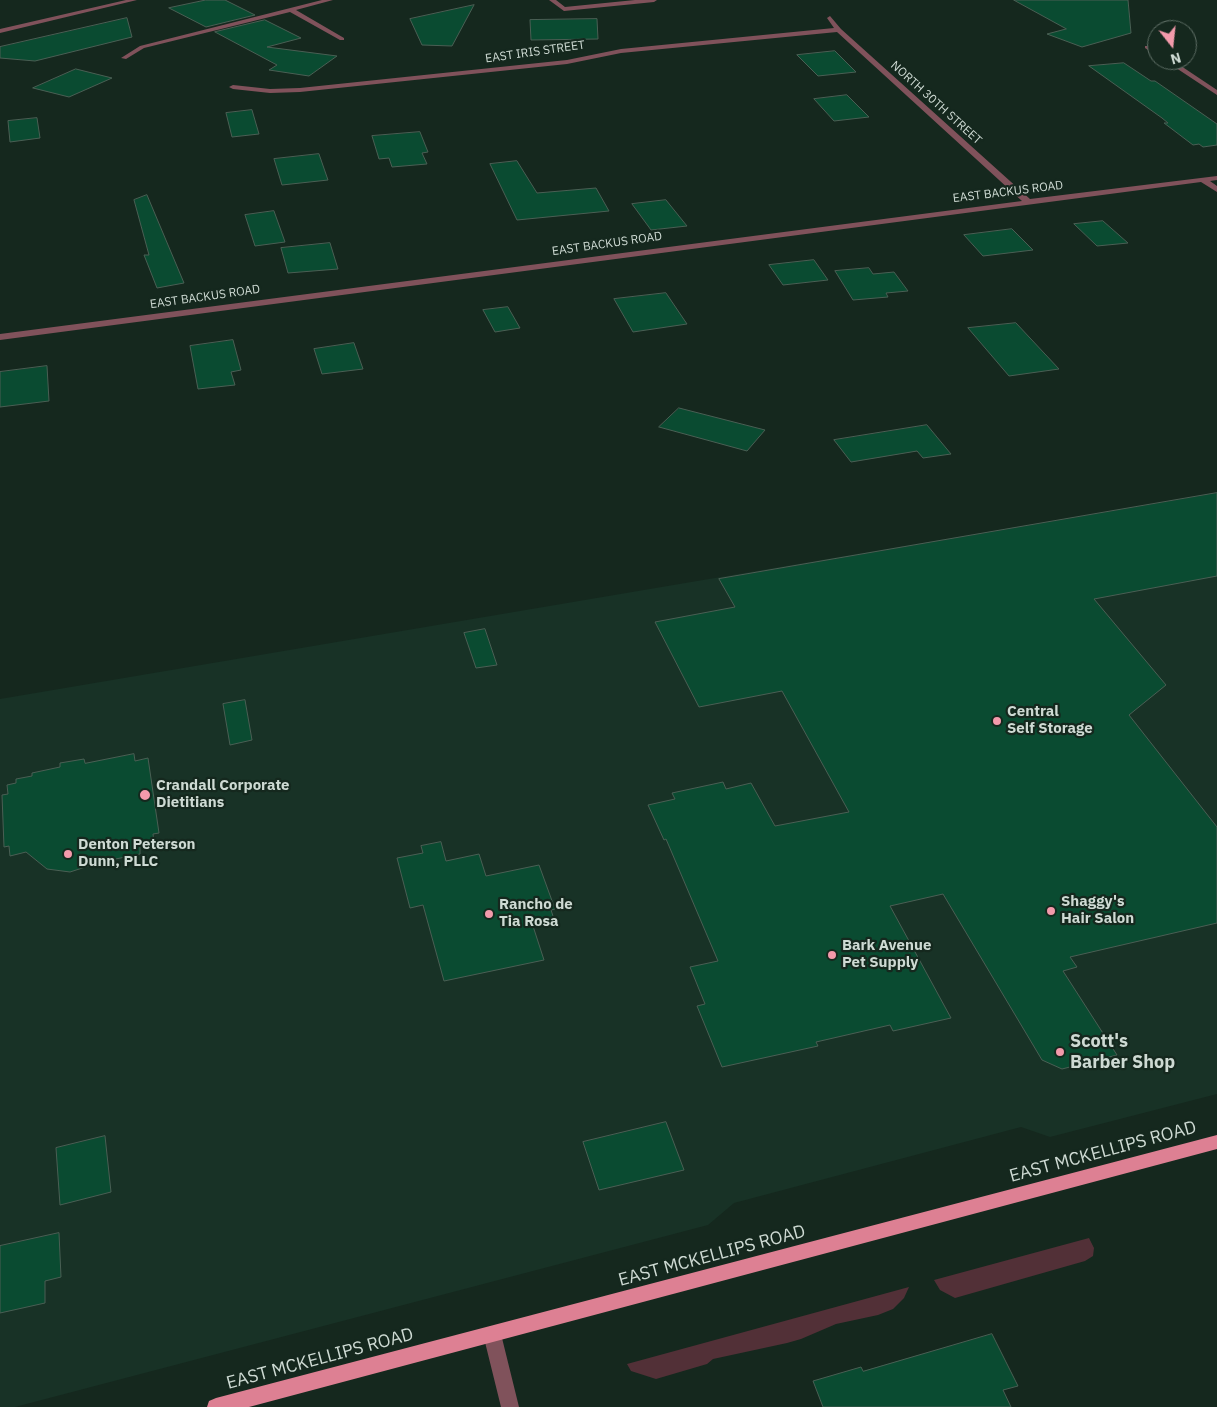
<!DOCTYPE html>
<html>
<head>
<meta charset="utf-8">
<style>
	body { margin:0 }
	#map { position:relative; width:1217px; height:1407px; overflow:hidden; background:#15281e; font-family:"IBM Plex Sans",sans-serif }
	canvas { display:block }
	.north { position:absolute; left:1147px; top:20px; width:50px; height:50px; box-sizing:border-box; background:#15281e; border:1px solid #5f6f66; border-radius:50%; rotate:164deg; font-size:14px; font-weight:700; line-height:20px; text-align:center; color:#cedad3 }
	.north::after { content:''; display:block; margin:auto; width:18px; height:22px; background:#f39aab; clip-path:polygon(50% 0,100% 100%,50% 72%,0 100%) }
</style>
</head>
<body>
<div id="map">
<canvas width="1217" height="1407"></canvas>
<div class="north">N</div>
</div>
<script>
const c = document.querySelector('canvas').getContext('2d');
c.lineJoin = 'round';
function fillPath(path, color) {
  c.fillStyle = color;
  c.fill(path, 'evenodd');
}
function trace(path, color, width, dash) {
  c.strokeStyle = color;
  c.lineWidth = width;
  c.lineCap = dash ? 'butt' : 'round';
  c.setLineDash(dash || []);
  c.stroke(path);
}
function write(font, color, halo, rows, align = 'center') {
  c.font = font + ' "IBM Plex Sans",sans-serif';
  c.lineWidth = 4.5;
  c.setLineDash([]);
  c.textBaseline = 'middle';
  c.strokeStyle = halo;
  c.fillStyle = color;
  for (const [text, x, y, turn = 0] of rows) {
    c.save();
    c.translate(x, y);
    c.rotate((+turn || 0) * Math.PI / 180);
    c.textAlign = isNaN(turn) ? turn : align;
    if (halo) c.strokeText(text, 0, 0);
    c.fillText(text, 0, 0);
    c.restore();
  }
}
fillPath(new Path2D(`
	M 1217,493 L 1217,1094 L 1050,1137 L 1021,1127 L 734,1203 L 708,1225 L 15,1407 L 0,1407 L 0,699 Z`), '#183226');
fillPath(new Path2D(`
	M 1089,1238 L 1094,1248 L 1093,1256 L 1085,1261 L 955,1298 L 940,1290 L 934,1280 Z
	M 909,1287 L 904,1298 L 893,1309 L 878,1315 L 836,1324 L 801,1339 L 787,1343 L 713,1359 L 707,1364 L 656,1379 L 631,1371 L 627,1364 Z`), '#523037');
const building = new Path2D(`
	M 206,0 L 225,0 L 255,15 L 206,27 L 169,8 Z
	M 1014,0 L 1128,0 L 1131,33 L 1082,47 L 1047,34 L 1066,29 Z
	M 474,5 L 452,46 L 422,45 L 410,19 Z
	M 127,18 L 132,37 L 35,61 L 0,58 L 0,47 Z
	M 597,19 L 598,39 L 531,40 L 530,20 Z
	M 265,20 L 301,38 L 267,47 L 337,56 L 309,76 L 269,70 L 277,65 L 215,32 Z
	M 835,51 L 856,72 L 818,76 L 797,55 Z
	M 1124,63 L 1151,81 L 1155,81 L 1217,124 L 1217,145 L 1203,147 L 1199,144 L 1193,145 L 1164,123 L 1168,123 L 1162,118 L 1089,66 Z
	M 76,69 L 112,78 L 69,97 L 33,88 Z
	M 847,95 L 869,117 L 834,121 L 814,99 Z
	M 252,110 L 259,134 L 232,137 L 226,113 Z
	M 37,118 L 40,138 L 10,142 L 8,121 Z
	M 420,132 L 428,152 L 422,153 L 427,164 L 392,167 L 389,158 L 379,159 L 372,136 Z
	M 319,154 L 328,180 L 282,185 L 274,159 Z
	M 517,161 L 537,193 L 596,188 L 609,211 L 517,220 L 490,164 Z
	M 147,195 L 184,283 L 157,288 L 144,255 L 149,255 L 134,200 Z
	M 666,200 L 687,226 L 651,230 L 632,204 Z
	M 274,211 L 285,242 L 255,246 L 245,215 Z
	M 1103,221 L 1128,243 L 1097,246 L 1074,224 Z
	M 1012,229 L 1033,250 L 983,256 L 964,235 Z
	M 330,243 L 338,269 L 288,273 L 281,248 Z
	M 814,260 L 828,280 L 783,285 L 769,265 Z
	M 869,268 L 873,274 L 894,272 L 908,291 L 886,293 L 888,297 L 853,300 L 835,271 Z
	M 666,293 L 687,324 L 633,332 L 614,299 Z
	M 508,307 L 520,328 L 495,332 L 483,310 Z
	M 1016,323 L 1059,369 L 1009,376 L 968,328 Z
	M 233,340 L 241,370 L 231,372 L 235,385 L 198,389 L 190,346 Z
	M 354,343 L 363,369 L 322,374 L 314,349 Z
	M 47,366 L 49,401 L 0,407 L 0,372 Z
	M 679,408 L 765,430 L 747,451 L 659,427 Z
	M 927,425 L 951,454 L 923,458 L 917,451 L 851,462 L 834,440 Z
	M 1217,493 L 1217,576 L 1094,599 L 1166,685 L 1129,715 L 1217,827 L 1217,923 L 1070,957 L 1077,967 L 1063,971 L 1117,1055 L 1062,1069 L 1042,1060 L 943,894 L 890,906 L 951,1018 L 893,1031 L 890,1025 L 816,1042 L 818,1046 L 722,1067 L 697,1006 L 705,1004 L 690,967 L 718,961 L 666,839 L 664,840 L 648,805 L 675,799 L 672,793 L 723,782 L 726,789 L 751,783 L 775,826 L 849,812 L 782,691 L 699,707 L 655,622 L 735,607 L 719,579 Z
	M 485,629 L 497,665 L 476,668 L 464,633 Z
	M 245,700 L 252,740 L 230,745 L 223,704 Z
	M 134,754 L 135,761 L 148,758 L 159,833 L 153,834 L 154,843 L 140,846 L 140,854 L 101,862 L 70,872 L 47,869 L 26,852 L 10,856 L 9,846 L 4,847 L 2,795 L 8,794 L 7,785 L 16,783 L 16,779 L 32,776 L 32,773 L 60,767 L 60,763 L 84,759 L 85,763 Z
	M 441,842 L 446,861 L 479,854 L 486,876 L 539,865 L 555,909 L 551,910 L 554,919 L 532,923 L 544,960 L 444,981 L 423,905 L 410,908 L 397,858 L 423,853 L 421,846 Z
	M 666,1122 L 684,1170 L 599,1190 L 583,1142 Z
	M 105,1136 L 111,1192 L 60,1205 L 56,1148 Z
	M 59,1233 L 61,1277 L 45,1281 L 45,1303 L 0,1313 L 0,1246 Z
	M 992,1334 L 1018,1386 L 1003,1390 L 1011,1407 L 823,1407 L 813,1381 L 861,1367 L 863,1371 Z`);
fillPath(building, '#0a4b31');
trace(building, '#4a5f54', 1);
fillPath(new Path2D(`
	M 126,0 L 137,0 L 0,33 L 0,29 Z
	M 322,0 L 333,0 L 296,10 L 344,38 L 344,40 L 340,40 L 290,12 L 144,48 L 126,59 L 121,58 L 140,46 Z
	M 549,0 L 556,0 L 565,7 L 635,0 L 657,0 L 654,2 L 564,11 Z
	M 830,16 L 841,29 L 1030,199 L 1217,176 L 1217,180 L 1210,181 L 1217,186 L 1217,192 L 1201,182 L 0,340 L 0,334 L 1022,201 L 837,32 L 621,53 L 567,64 L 300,92 L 270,93 L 233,89 L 229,87 L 233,85 L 270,89 L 300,88 L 567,60 L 621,49 L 834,28 L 827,18 Z
	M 1145,46 L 1149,46 L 1157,51 L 1157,56 L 1145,48 Z
	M 1164,60 L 1172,60 L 1217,90 L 1217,95 Z
	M 492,1326 L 498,1328 L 501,1334 L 519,1407 L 501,1407 L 483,1334 L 486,1328 Z`), '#80525b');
fillPath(new Path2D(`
	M 1217,1135 L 1217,1149 L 249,1407 L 207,1407 L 209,1401 L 216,1398 Z`), '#dd8093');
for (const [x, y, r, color] of [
	[997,721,5,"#f39aab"],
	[145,795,6,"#f39aab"],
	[68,854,5,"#f39aab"],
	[1051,911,5,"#f39aab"],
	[489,914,5,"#f39aab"],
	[832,955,5,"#f39aab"],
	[1060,1052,5,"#f39aab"]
]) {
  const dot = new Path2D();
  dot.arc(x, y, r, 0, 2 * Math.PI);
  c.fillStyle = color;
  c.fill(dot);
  trace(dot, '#15281e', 2);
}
write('12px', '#cedad3', '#15281e', [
	["EAST IRIS STREET",535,52,-8],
	["NORTH 30TH STREET",936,103,42],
	["EAST BACKUS ROAD",1008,192,-7],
	["EAST BACKUS ROAD",607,244,-8],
	["EAST BACKUS ROAD",205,297,-8]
]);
write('bold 15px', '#cedad3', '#15281e', [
	["Central",1007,712],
	["Self Storage",1007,729],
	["Crandall Corporate",156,786],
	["Dietitians",156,803],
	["Denton Peterson",78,845],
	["Dunn, PLLC",78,862],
	["Shaggy's",1061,902],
	["Hair Salon",1061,919],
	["Rancho de",499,905],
	["Tia Rosa",499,922],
	["Bark Avenue",842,946],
	["Pet Supply",842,963]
], 'left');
write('bold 18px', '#cedad3', '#15281e', [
	["Scott's",1070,1042],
	["Barber Shop",1070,1063]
], 'left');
write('18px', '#cedad3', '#15281e', [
	["EAST MCKELLIPS ROAD",1103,1152,-15],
	["EAST MCKELLIPS ROAD",712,1256,-15],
	["EAST MCKELLIPS ROAD",320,1359,-15]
]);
</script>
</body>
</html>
